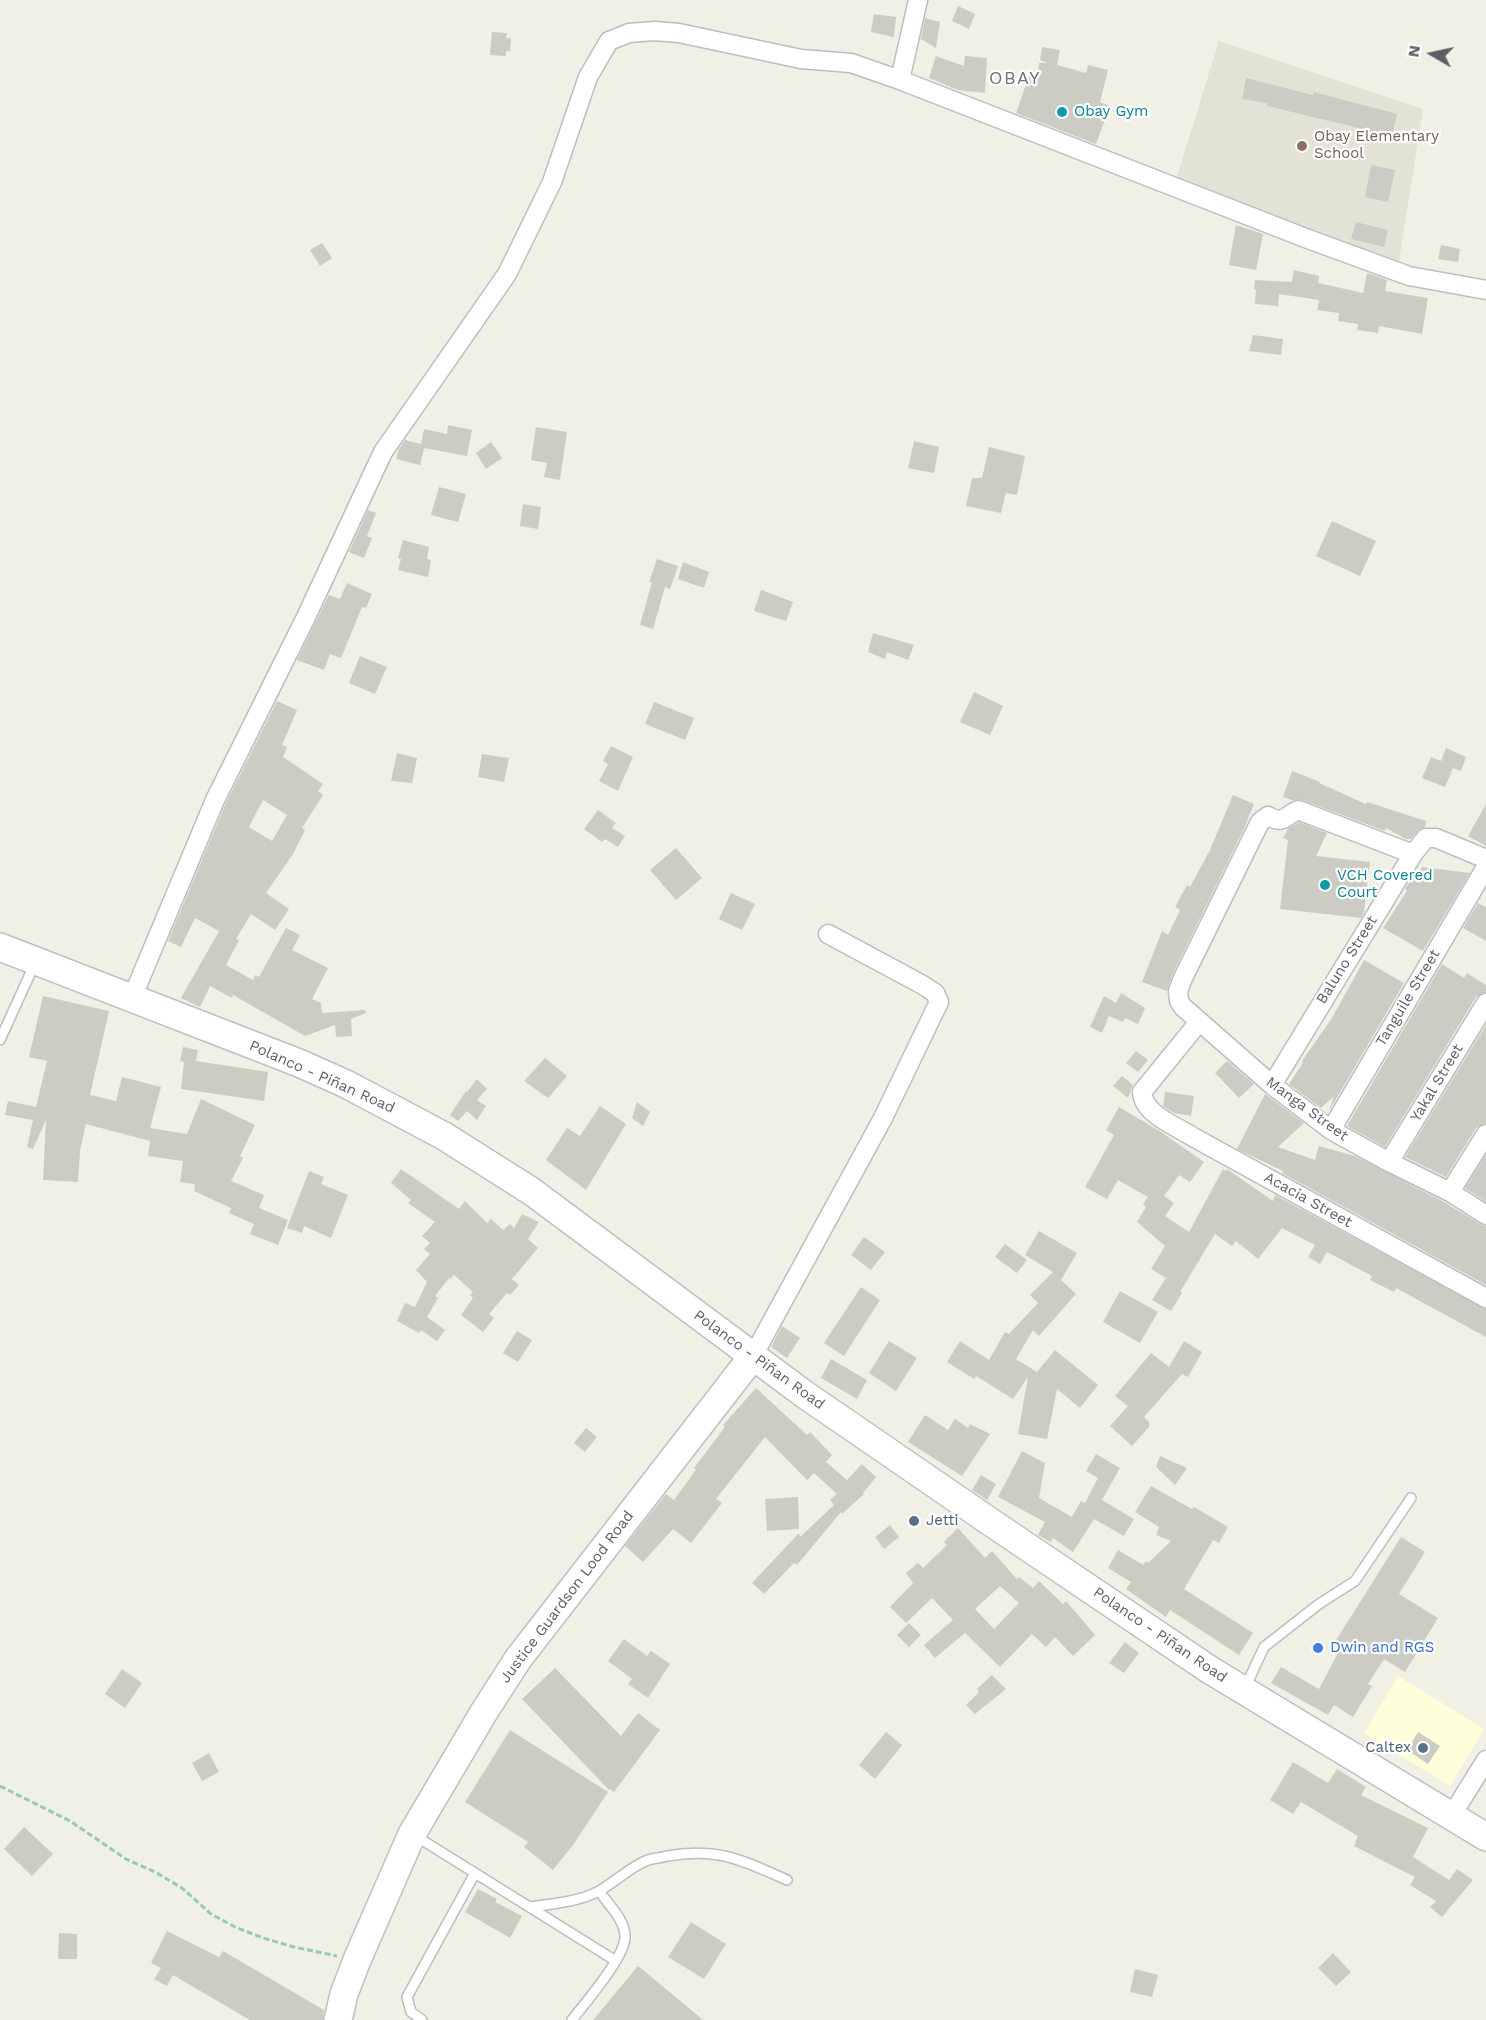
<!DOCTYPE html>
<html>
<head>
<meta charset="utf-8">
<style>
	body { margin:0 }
	#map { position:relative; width:1486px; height:2020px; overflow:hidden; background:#f0f0e5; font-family:"Work Sans",sans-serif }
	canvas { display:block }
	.north { position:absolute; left:1402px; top:24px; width:60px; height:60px; -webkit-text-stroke:4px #fff; paint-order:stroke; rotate:279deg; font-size:16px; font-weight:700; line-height:24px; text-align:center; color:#5c5f66 }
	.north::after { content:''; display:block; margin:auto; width:21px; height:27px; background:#5c5f66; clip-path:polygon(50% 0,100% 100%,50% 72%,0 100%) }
</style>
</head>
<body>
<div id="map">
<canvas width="1486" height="2020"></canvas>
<div class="north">N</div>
</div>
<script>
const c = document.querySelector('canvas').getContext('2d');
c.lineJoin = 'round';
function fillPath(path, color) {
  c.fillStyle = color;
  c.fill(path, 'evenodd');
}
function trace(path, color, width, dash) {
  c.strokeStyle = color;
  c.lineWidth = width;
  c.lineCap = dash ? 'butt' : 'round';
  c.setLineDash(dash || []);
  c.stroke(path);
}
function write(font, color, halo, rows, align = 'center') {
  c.font = font + ' "Work Sans",sans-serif';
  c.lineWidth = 4.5;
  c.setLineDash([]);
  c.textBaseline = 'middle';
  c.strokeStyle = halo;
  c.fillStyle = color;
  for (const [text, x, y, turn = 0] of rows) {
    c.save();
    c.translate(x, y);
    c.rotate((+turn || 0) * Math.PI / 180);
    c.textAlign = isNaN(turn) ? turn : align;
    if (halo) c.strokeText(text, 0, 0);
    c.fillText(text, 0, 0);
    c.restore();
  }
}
fillPath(new Path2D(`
	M 1398,1676 L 1484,1729 L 1450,1786 L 1364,1733 Z`), '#fffeda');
fillPath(new Path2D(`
	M 1219,41 L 1423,109 L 1399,261 L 1175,183 Z`), '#e2e2d5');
fillPath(new Path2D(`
	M 958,6 L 975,14 L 969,29 L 952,21 Z
	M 874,14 L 896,17 L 894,37 L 871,32 Z
	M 925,18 L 940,22 L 936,48 L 921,39 Z
	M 492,32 L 507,33 L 506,38 L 511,38 L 510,51 L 506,51 L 506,56 L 490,55 Z
	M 1042,47 L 1060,50 L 1057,65 L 1086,73 L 1088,65 L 1108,70 L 1100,102 L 1110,106 L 1096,144 L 1016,113 L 1029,76 L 1037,79 L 1039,63 L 1047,63 L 1040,60 Z
	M 936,56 L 964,66 L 965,56 L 987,58 L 985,93 L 958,90 L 929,78 Z
	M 1246,78 L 1313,95 L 1314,92 L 1397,114 L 1391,141 L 1358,133 L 1359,128 L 1267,106 L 1267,103 L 1242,99 Z
	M 1371,165 L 1395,170 L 1388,202 L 1365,197 Z
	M 1356,222 L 1388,230 L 1384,247 L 1351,239 Z
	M 1236,225 L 1263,234 L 1256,270 L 1229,265 Z
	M 322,243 L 332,258 L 320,266 L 310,250 Z
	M 1441,245 L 1460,249 L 1458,262 L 1438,259 Z
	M 1294,270 L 1319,276 L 1318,283 L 1363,293 L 1367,273 L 1371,274 L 1387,280 L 1385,291 L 1428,298 L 1422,334 L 1379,326 L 1378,333 L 1357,330 L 1358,324 L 1338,321 L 1339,313 L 1317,310 L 1319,300 L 1279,294 L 1278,306 L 1255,304 L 1256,290 L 1254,289 L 1255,280 L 1292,282 Z
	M 1253,335 L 1283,339 L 1281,355 L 1249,351 Z
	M 448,425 L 472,430 L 467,456 L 424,448 L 420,465 L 396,459 L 399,449 L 405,440 L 421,444 L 424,429 L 447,434 Z
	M 536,427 L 567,432 L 560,480 L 544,477 L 547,463 L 531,460 Z
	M 914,441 L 939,447 L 934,473 L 908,468 Z
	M 491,442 L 502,458 L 486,469 L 476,453 Z
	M 989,447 L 1025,456 L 1017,495 L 1006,493 L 1001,513 L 966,506 L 972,478 L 982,478 Z
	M 439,487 L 466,494 L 458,522 L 431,515 Z
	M 523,504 L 541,507 L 538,529 L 520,526 Z
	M 368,510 L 376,513 L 367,536 L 372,538 L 364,558 L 349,552 Z
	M 1332,521 L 1376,541 L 1360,576 L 1316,556 Z
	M 403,540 L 429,547 L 427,559 L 431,560 L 428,577 L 398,570 L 401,559 L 398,558 Z
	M 657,559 L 678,566 L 670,589 L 665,587 L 653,629 L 640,625 L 652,582 L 649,582 Z
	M 683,562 L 709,572 L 704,588 L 678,579 Z
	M 347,583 L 372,594 L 366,608 L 362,607 L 341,658 L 330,654 L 324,670 L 297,660 L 329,595 L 340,599 Z
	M 761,590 L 793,602 L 786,621 L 754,611 Z
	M 873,633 L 914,645 L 908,660 L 887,652 L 885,659 L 868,652 Z
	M 360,656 L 387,667 L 375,694 L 349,683 Z
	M 974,692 L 1003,706 L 990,735 L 960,722 Z
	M 277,701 L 297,710 L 282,745 L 287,747 L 283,757 L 323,784 L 318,791 L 323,795 L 302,828 L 305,830 L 293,854 L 266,893 L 289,909 L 275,930 L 251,914 L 236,939 L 239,940 L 226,965 L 253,980 L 255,975 L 259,977 L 286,928 L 300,935 L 292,950 L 328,968 L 312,999 L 321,1003 L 322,1013 L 365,1010 L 366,1013 L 351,1019 L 352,1036 L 336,1037 L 335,1025 L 305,1036 L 233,995 L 232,998 L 210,986 L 200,1007 L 181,998 L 219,931 L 195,918 L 181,947 L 168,941 L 225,805 ZM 263,800 L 287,815 L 272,841 L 249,827 Z
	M 654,702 L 694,718 L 685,740 L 645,724 Z
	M 611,746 L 633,757 L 618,791 L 599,781 L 608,764 L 603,761 Z
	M 1446,748 L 1466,757 L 1461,771 L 1453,768 L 1445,787 L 1422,778 L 1431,757 L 1441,761 Z
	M 397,753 L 417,758 L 412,783 L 391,781 Z
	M 482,754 L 509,758 L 504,782 L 478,777 Z
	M 1292,771 L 1320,782 L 1319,783 L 1366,804 L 1367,802 L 1426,821 L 1425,827 L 1418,831 L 1411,839 L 1406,839 L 1386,828 L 1385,831 L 1302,800 L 1292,800 L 1283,797 Z
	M 1233,795 L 1254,804 L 1244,829 L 1173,973 L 1167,991 L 1142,982 L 1162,931 L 1168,935 L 1180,910 L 1175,907 L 1187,885 L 1190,887 L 1210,850 Z
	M 1486,804 L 1486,846 L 1468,836 Z
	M 598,810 L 616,823 L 612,828 L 625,836 L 618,847 L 605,839 L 602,842 L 584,829 Z
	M 1299,822 L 1327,833 L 1316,856 L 1370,862 L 1364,912 L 1361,918 L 1280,909 L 1288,840 L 1283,838 L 1288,829 Z
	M 676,848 L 702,878 L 676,900 L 650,870 Z
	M 1422,867 L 1470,873 L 1423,951 L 1383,928 L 1407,891 L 1405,889 L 1417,871 L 1419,872 Z
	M 731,893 L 755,904 L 742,930 L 719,919 Z
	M 1478,903 L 1486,907 L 1486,941 L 1463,928 Z
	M 1364,960 L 1404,983 L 1329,1111 L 1334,1096 L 1321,1108 L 1289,1084 L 1303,1063 L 1302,1061 L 1332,1018 Z
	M 1442,964 L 1464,978 L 1467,973 L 1486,985 L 1486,992 L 1476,997 L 1385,1147 L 1347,1126 Z
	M 1121,993 L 1145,1008 L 1138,1024 L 1125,1018 L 1123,1022 L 1109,1016 L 1102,1033 L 1090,1027 L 1104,996 L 1116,1003 Z
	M 43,996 L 109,1011 L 90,1095 L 116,1101 L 122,1077 L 161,1087 L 150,1128 L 187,1134 L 201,1099 L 255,1125 L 240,1156 L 243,1158 L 231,1181 L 264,1195 L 259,1208 L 288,1220 L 278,1245 L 250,1234 L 254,1224 L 229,1213 L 231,1208 L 194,1191 L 195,1184 L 180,1182 L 183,1161 L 148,1156 L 150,1141 L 86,1124 L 80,1151 L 78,1182 L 43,1180 L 46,1120 L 33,1149 L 27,1147 L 33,1120 L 5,1115 L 8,1101 L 36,1107 L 47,1061 L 29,1057 Z
	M 1486,1025 L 1486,1123 L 1476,1128 L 1446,1177 L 1405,1157 Z
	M 183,1047 L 198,1050 L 196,1061 L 268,1072 L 264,1101 L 181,1089 L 184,1062 L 180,1061 Z
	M 1136,1051 L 1148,1060 L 1138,1072 L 1126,1063 Z
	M 545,1058 L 567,1076 L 548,1098 L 524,1081 Z
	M 1227,1061 L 1254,1084 L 1239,1098 L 1215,1073 Z
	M 1122,1076 L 1133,1085 L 1128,1098 L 1113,1086 Z
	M 477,1079 L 487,1089 L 477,1100 L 486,1106 L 477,1120 L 467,1111 L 458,1121 L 450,1115 L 466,1091 L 467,1092 Z
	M 1165,1092 L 1194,1096 L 1191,1116 L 1174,1113 L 1163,1106 Z
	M 1265,1094 L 1304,1123 L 1278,1147 L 1315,1160 L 1319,1146 L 1355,1156 L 1444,1202 L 1480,1224 L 1486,1226 L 1486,1285 L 1282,1173 L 1283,1171 L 1237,1149 Z
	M 637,1102 L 650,1112 L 643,1126 L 632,1118 Z
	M 600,1106 L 626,1124 L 586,1190 L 546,1160 L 567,1128 L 580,1136 Z
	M 1119,1107 L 1158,1130 L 1204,1162 L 1190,1182 L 1179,1175 L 1164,1196 L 1174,1203 L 1165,1216 L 1189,1232 L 1223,1169 L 1226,1171 L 1227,1169 L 1273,1201 L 1275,1195 L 1486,1309 L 1486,1337 L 1396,1288 L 1394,1292 L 1370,1280 L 1372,1276 L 1327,1252 L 1320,1264 L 1308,1257 L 1315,1245 L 1282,1228 L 1258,1259 L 1236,1241 L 1232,1246 L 1215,1234 L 1180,1292 L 1182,1293 L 1171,1311 L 1152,1300 L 1166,1278 L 1151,1269 L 1165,1246 L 1137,1222 L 1146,1207 L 1143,1204 L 1148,1197 L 1118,1180 L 1107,1199 L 1085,1187 L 1114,1135 L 1106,1130 Z
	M 1486,1155 L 1486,1202 L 1465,1188 Z
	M 401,1169 L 459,1209 L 465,1201 L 487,1223 L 491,1219 L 503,1230 L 510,1224 L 514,1228 L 522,1214 L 539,1222 L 528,1239 L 538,1248 L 512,1279 L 519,1285 L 510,1295 L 507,1293 L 489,1314 L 494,1318 L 483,1332 L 461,1315 L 473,1298 L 470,1295 L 473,1292 L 454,1275 L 450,1279 L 449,1278 L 435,1296 L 438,1298 L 427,1317 L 445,1330 L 437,1341 L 421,1330 L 419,1333 L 397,1321 L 405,1303 L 415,1307 L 427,1282 L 416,1270 L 430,1254 L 424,1249 L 430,1243 L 422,1236 L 435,1222 L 408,1203 L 411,1200 L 391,1183 Z
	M 309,1171 L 324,1177 L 321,1184 L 348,1195 L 331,1238 L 304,1226 L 302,1233 L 287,1228 Z
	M 1039,1231 L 1077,1253 L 1061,1280 L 1076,1294 L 1039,1336 L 1033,1330 L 1016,1359 L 1037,1372 L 1055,1350 L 1098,1385 L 1080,1408 L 1057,1389 L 1047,1439 L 1018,1434 L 1028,1377 L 1013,1399 L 976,1376 L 974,1379 L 947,1362 L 960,1341 L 989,1360 L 1005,1332 L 1009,1334 L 1038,1303 L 1030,1295 L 1053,1272 L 1025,1255 Z
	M 864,1237 L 885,1252 L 871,1270 L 851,1255 Z
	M 1005,1244 L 1027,1260 L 1017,1273 L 995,1257 Z
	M 861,1287 L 880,1300 L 844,1356 L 824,1343 Z
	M 1120,1291 L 1158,1312 L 1140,1343 L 1103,1322 Z
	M 782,1326 L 800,1338 L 787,1358 L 771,1347 Z
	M 517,1331 L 532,1340 L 518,1362 L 503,1353 Z
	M 889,1341 L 917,1358 L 896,1391 L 869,1373 Z
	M 1184,1341 L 1202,1352 L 1188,1377 L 1182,1374 L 1144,1417 L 1149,1422 L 1149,1427 L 1132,1446 L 1110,1426 L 1128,1406 L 1115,1396 L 1151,1353 L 1169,1367 Z
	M 831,1359 L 867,1380 L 857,1399 L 821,1378 Z
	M 756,1388 L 807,1435 L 810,1432 L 832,1455 L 826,1462 L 847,1480 L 862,1464 L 876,1477 L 863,1493 L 864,1494 L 842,1514 L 841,1512 L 797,1565 L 794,1563 L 764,1594 L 752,1583 L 799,1533 L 800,1537 L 834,1505 L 830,1500 L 837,1494 L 814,1473 L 807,1480 L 765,1437 L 716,1499 L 722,1503 L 691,1543 L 673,1529 L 643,1562 L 625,1546 L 666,1494 L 674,1500 L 696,1470 L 694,1468 L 725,1427 L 723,1425 Z
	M 925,1415 L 948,1430 L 955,1419 L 968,1428 L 970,1424 L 990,1434 L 962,1476 L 908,1442 Z
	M 586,1428 L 597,1437 L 585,1452 L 574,1443 Z
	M 1022,1451 L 1045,1463 L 1039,1498 L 1072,1517 L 1081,1501 L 1085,1503 L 1098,1478 L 1086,1471 L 1096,1454 L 1120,1468 L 1102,1500 L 1134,1519 L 1124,1536 L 1094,1519 L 1073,1552 L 1053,1538 L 1051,1542 L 1038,1535 L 1045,1522 L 998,1497 Z
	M 1160,1456 L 1187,1468 L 1175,1485 L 1156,1467 Z
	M 981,1475 L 996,1484 L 987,1500 L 972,1490 Z
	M 1151,1486 L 1192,1509 L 1194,1507 L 1228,1527 L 1219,1543 L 1213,1540 L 1184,1589 L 1253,1633 L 1239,1655 L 1170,1610 L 1166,1617 L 1126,1589 L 1131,1582 L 1108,1568 L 1118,1550 L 1143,1565 L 1146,1561 L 1148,1563 L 1171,1541 L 1156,1535 L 1159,1527 L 1135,1512 Z
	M 798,1497 L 799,1529 L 767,1531 L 765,1499 Z
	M 890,1525 L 899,1537 L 884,1549 L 875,1537 Z
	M 958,1528 L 985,1558 L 992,1551 L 1017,1579 L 1019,1577 L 1033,1588 L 1039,1581 L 1063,1604 L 1066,1601 L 1095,1635 L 1073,1656 L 1055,1637 L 1046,1647 L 1032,1634 L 1000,1667 L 965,1633 L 935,1658 L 924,1645 L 953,1620 L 932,1598 L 906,1623 L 890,1607 L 913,1583 L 906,1573 L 918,1563 L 923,1568 L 947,1545 L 944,1542 ZM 1000,1586 L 1019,1603 L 994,1629 L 975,1609 Z
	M 1401,1537 L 1425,1552 L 1399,1594 L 1438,1618 L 1405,1672 L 1384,1659 L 1368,1684 L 1372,1686 L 1353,1717 L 1334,1705 L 1328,1715 L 1271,1683 L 1281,1667 L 1319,1689 L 1340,1649 L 1333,1645 Z
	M 909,1623 L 921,1635 L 909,1647 L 897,1635 Z
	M 624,1639 L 647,1656 L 651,1651 L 670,1664 L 648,1698 L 628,1684 L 632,1679 L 608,1661 Z
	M 1125,1642 L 1139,1653 L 1124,1673 L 1109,1663 Z
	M 555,1668 L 621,1736 L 638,1713 L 660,1730 L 614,1792 L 610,1789 L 609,1790 L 522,1699 Z
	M 122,1669 L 142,1683 L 125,1708 L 105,1694 Z
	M 992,1675 L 1006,1689 L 975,1714 L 966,1705 L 979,1692 L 977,1689 Z
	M 510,1730 L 608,1792 L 573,1845 L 553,1870 L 524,1847 L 528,1842 L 465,1802 Z
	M 886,1732 L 902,1745 L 875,1779 L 859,1765 Z
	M 1418,1732 L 1440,1746 L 1428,1764 L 1407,1750 Z
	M 209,1753 L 219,1772 L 202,1781 L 192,1763 Z
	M 1293,1762 L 1328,1783 L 1337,1769 L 1366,1787 L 1361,1795 L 1428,1828 L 1413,1857 L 1449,1880 L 1457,1869 L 1473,1880 L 1442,1917 L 1430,1907 L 1436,1901 L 1410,1885 L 1415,1877 L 1354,1846 L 1358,1836 L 1301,1802 L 1293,1814 L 1270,1800 Z
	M 24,1827 L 53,1854 L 32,1876 L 4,1849 Z
	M 478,1889 L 497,1899 L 495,1902 L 522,1916 L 510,1938 L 465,1912 Z
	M 691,1922 L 726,1944 L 704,1979 L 668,1957 Z
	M 167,1931 L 219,1957 L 223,1951 L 324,2010 L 323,2020 L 250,2020 L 173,1975 L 167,1986 L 154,1979 L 161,1968 L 151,1963 Z
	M 59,1933 L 77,1934 L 77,1959 L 58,1959 Z
	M 1333,1953 L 1351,1972 L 1336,1986 L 1318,1968 Z
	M 638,1966 L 660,1984 L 703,2020 L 593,2020 Z
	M 1135,1969 L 1158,1975 L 1152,1997 L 1130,1992 Z`), '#cdccc4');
const lane = new Path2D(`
	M 0,1040 L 35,963
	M 1245,1688 L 1264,1647 L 1319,1604 L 1355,1581 L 1411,1498
	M 414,1835 L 616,1961
	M 530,1907 C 552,1904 577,1902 597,1892 C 615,1883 629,1867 648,1860 C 654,1858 661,1858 667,1856 C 717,1847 742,1860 787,1880
	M 422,2020 L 411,2012 L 407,1997 L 475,1873
	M 572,2020 C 585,2003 626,1956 625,1936 C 625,1920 608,1904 599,1891`);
const street = new Path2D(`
	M 900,80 L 918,0
	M 1413,854 L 1298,810 C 1284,816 1285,825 1268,816 L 1260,822 L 1183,978 L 1178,991 L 1179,1001 L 1183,1007 L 1272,1085 L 1331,1130 L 1389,1162 L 1450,1192 L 1486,1215
	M 132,998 L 215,800 L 306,617 L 383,452 L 507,274 L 552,182 L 588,77 L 609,41 L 629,33 L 654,31 L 679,33 L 801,59 L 851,63 L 900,80 L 1308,239 L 1409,276 L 1486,290
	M 1199,1022 L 1142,1092 C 1143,1114 1176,1126 1193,1137 L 1486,1298
	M 1272,1085 L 1413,854 L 1426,838 L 1436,838 L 1486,859
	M 1331,1130 L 1486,867
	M 1389,1162 L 1486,1003
	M 1450,1192 L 1486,1134
	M 753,1356 L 883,1118 L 939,1002 L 935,993 L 921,984 L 828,934
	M 1452,1815 L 1486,1760`);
const secondary = new Path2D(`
	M 0,947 L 299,1063 L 346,1084 L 444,1136 L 531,1191 L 804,1394 L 989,1521 L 1210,1670 L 1486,1837
	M 338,2020 L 344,1994 L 357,1960 L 412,1834 L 484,1712 L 518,1659 L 753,1356`);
trace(lane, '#bcbdc4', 12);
trace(street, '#bcbdc4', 21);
trace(secondary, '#bdbfc6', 30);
trace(new Path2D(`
	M 0,1786 L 70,1821 L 126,1859 L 155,1872 L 182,1888 L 211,1914 L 235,1927 L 263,1938 L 294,1947 L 337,1956`), '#98cab0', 3, [6, 3]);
trace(lane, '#fff', 9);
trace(street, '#fff', 18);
trace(secondary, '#fff', 27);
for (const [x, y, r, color] of [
	[1062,112,6,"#0f9aa8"],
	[1302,146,6,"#8d6e63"],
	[1325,885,6,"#0f9aa8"],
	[914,1521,6,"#5c6f8a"],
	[1318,1648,6,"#3f7fe0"],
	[1423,1748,6,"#5c6f8a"]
]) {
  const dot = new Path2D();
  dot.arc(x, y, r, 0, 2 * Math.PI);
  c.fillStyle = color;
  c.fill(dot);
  trace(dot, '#fff', 2);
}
write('15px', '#0d838f', '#fff', [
	["Obay Gym",1074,112],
	["VCH Covered",1337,876],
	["Court",1337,893]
], 'left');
write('15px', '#785e54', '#fff', [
	["Obay Elementary",1314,137],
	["School",1314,154]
], 'left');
write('15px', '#5c5f66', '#fff', [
	["Baluno Street",1347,960,-58],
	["Tanguile Street",1408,998,-59],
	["Polanco - Piñan Road",322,1077,24],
	["Yakal Street",1437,1083,-59],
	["Manga Street",1307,1109,36],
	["Acacia Street",1308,1200,29],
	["Polanco - Piñan Road",759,1360,36],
	["Justice Guardson Lood Road",567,1597,-53],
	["Polanco - Piñan Road",1160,1635,34]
]);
write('15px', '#4e5e75', '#fff', [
	["Jetti",926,1521],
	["Caltex",1411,1748,"right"]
], 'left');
write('15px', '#366cbe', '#fff', [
	["Dwin and RGS",1330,1648]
], 'left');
c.letterSpacing = '1.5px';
write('18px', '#6d7178', '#fff', [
	["OBAY",1015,79]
]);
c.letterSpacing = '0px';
</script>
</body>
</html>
